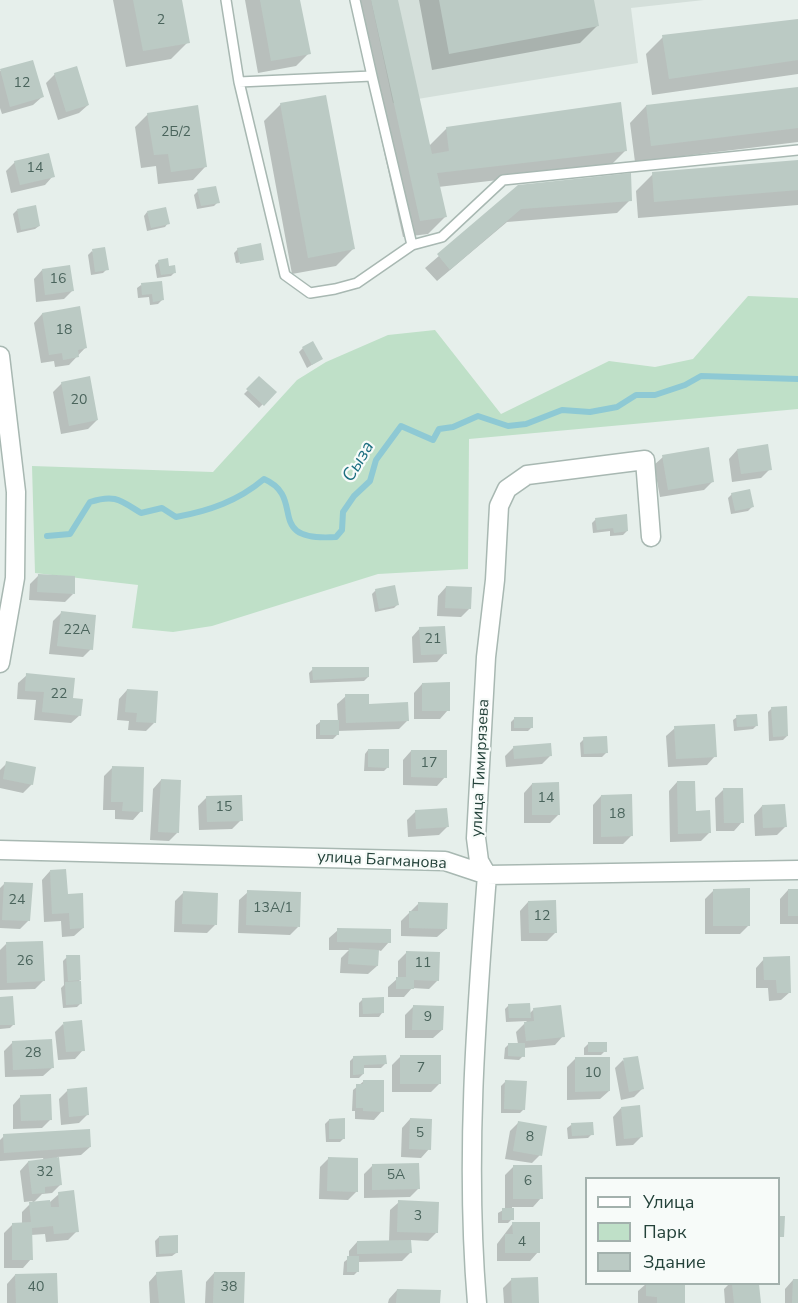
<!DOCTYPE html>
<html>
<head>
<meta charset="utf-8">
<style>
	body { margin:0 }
	#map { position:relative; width:798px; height:1303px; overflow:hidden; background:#e6efeb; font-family:"Nunito Sans",sans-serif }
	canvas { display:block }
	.legend { position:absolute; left:585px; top:1177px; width:195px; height:108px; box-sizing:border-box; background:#f7fbf9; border:2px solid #a3b1ad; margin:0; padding:8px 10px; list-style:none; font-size:18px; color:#24423a }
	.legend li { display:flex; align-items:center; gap:12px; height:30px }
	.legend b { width:30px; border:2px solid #a3b1ad }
</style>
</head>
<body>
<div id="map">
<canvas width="798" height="1303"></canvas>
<ul class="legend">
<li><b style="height:8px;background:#fff"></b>Улица</li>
<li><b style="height:16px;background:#bfe0c8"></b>Парк</li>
<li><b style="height:16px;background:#bbcac4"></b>Здание</li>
</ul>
</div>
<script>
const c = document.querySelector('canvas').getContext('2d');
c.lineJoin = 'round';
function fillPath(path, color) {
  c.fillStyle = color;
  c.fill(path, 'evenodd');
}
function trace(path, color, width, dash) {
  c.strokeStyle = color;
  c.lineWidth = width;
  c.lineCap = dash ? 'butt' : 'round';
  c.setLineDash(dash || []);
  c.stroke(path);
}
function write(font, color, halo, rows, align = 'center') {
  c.font = font + ' "Nunito Sans",sans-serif';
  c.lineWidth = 4.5;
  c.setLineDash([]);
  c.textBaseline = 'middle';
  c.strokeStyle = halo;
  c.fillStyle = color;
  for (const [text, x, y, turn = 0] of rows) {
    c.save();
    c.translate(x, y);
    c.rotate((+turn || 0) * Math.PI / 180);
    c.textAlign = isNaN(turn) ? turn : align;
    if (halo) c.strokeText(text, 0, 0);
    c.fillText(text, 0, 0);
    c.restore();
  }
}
fillPath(new Path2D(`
	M 371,0 L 704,0 L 631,8 L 638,63 L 393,103 Z`), '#d4dfda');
fillPath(new Path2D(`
	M 748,296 L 798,298 L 798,409 L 469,439 L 468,569 L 378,574 L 212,626 L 173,632 L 132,628 L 138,585 L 35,573 L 32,466 L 213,472 L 297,380 L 326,362 L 388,335 L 435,330 L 501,414 L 609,361 L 655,367 L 693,359 Z`), '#bfe0c8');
fillPath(new Path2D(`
	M 113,0 L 180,0 L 188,42 L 171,59 L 126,67 Z
	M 245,0 L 299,0 L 309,53 L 296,66 L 258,73 Z
	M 350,0 L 396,0 L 429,146 L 447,128 L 626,150 L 609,167 L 438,187 L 445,217 L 428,234 L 403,237 Z
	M 419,0 L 592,0 L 597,26 L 580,43 L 432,70 Z
	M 798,20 L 798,74 L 652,95 L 646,54 L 663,37 Z
	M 32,62 L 42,97 L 33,105 L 2,114 L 0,108 L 0,71 Z
	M 55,74 L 88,105 L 79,113 L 58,120 L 46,83 Z
	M 798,88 L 798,142 L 635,162 L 630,123 L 646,106 Z
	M 281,104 L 353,249 L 336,266 L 292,274 L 264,121 Z
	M 148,114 L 205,167 L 193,180 L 158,184 L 156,166 L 141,168 L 135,127 Z
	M 15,162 L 53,176 L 45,185 L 11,193 L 6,171 Z
	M 798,162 L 798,205 L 638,218 L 636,191 L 653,174 Z
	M 519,187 L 630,200 L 617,213 L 507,222 L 437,281 L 425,268 Z
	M 198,191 L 218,202 L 214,206 L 197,209 L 194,195 Z
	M 17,210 L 39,226 L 35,229 L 17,233 L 13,214 Z
	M 147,212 L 168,223 L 165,227 L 147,231 L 144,216 Z
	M 238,249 L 262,259 L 260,261 L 260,259 L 236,263 L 234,253 Z
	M 92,251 L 107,269 L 103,273 L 91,275 L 88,255 Z
	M 159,261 L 168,268 L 175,272 L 171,276 L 157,278 L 155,265 Z
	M 42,270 L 72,291 L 64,299 L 36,302 L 34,279 Z
	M 141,285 L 162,300 L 158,304 L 150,305 L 149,297 L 138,298 L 137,288 Z
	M 79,308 L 86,347 L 69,365 L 55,367 L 54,361 L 41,363 L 34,323 L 42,314 Z
	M 303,348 L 321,359 L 307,368 L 299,352 Z
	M 260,378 L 275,392 L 259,408 L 244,394 Z
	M 62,383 L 97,420 L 88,429 L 61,434 L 53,392 Z
	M 737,450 L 770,469 L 761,478 L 732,482 L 729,459 Z
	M 663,457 L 713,481 L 704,490 L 660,497 L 654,465 Z
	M 732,494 L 752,507 L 748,511 L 731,514 L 728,498 Z
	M 596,519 L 627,531 L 623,535 L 610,536 L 610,531 L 593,533 L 592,523 Z
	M 38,576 L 73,594 L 65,602 L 29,600 L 30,584 Z
	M 446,587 L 470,608 L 461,617 L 437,616 L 438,596 Z
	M 376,590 L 398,604 L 394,608 L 375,612 L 372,594 Z
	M 61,613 L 91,649 L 83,657 L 49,654 L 53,621 Z
	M 420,628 L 445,653 L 437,662 L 413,663 L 412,637 Z
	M 313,669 L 368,677 L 364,681 L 310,683 L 309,673 Z
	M 27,675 L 72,699 L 80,715 L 71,723 L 34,720 L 36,700 L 17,699 L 18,683 Z
	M 422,684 L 448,710 L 440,719 L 414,719 L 414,693 Z
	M 127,690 L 154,723 L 146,731 L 128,730 L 129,721 L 117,720 L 119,699 Z
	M 346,696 L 368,705 L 407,721 L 399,729 L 337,731 L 337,735 L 333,739 L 316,739 L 316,725 L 320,722 L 338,722 L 337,704 Z
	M 772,708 L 787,736 L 783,740 L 769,741 L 768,712 Z
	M 737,717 L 757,725 L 753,729 L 734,731 L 733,720 Z
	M 515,718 L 532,727 L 528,731 L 511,731 L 511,722 Z
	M 675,728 L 715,756 L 707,765 L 668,767 L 666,736 Z
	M 584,739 L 606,753 L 602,757 L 581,757 L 580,743 Z
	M 514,747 L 551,755 L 542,764 L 506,767 L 505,756 Z
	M 368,750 L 388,767 L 384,771 L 364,771 L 365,754 Z
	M 411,751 L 445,777 L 437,786 L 403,785 L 403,760 Z
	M 7,763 L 32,784 L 23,793 L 0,788 L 0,770 Z
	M 113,767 L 141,811 L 133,820 L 115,819 L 115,810 L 103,810 L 104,776 Z
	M 161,780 L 177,833 L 169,841 L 150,840 L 153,789 Z
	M 677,782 L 709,833 L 701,841 L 670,842 L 669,791 Z
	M 532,784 L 559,814 L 550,823 L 524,823 L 524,793 Z
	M 723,790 L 742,822 L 734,831 L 716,831 L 715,798 Z
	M 601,796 L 632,835 L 623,844 L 593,844 L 593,805 Z
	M 207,797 L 241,820 L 232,829 L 199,830 L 198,806 Z
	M 762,806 L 785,827 L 777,835 L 755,836 L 754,815 Z
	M 416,811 L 447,827 L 439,835 L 408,837 L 407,820 Z
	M 50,871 L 66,896 L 83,928 L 74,936 L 62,937 L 61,921 L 44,922 L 42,880 Z
	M 5,883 L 29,920 L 20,929 L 0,928 L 0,888 Z
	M 714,890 L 748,926 L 740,934 L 705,934 L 705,899 Z
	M 788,890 L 798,890 L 798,924 L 780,924 L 780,899 Z
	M 248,892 L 298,927 L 290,935 L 238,933 L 239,900 Z
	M 183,893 L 215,925 L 207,933 L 174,932 L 175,901 Z
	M 528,902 L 556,932 L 547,941 L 521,941 L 520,911 Z
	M 418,904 L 446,929 L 437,937 L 401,936 L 401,921 Z
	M 338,930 L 389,942 L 381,951 L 378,950 L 377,966 L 368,974 L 340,973 L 341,958 L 349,950 L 329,950 L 329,938 Z
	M 6,944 L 44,980 L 35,989 L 0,990 L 0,950 Z
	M 407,952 L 438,980 L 429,989 L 412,988 L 404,997 L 388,997 L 388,987 L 398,978 L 398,961 Z
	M 78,956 L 81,1003 L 77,1007 L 63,1008 L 61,988 L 64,985 L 63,961 L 67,957 Z
	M 764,959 L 790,992 L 781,1000 L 769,1001 L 768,988 L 756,988 L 756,968 Z
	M 0,998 L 14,1024 L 10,1028 L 0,1029 Z
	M 363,999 L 382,1013 L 379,1017 L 359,1017 L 359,1003 Z
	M 509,1005 L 529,1014 L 534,1009 L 563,1036 L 555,1045 L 524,1048 L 523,1056 L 519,1060 L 504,1059 L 505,1048 L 509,1044 L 518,1044 L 516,1032 L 527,1021 L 506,1022 L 505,1009 Z
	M 413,1007 L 442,1030 L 433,1038 L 405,1038 L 405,1015 Z
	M 63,1024 L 83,1050 L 75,1059 L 58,1060 L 55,1032 Z
	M 13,1042 L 52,1068 L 43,1076 L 5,1077 L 4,1051 Z
	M 588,1044 L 605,1051 L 601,1055 L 584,1055 L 584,1048 Z
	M 354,1057 L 385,1064 L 381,1068 L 363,1068 L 363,1074 L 359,1078 L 350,1078 L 350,1061 Z
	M 400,1057 L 440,1083 L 431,1092 L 392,1092 L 392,1065 Z
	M 575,1059 L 609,1091 L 600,1099 L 567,1100 L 567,1067 Z
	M 623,1060 L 642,1089 L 634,1097 L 621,1100 L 615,1068 Z
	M 364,1081 L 382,1111 L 374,1120 L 355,1119 L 355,1111 L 352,1111 L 353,1090 Z
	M 505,1082 L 524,1109 L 520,1113 L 501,1113 L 501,1086 Z
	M 68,1090 L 87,1115 L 79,1123 L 61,1125 L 59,1099 Z
	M 21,1096 L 50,1120 L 42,1128 L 13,1129 L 13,1105 Z
	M 621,1108 L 642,1136 L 633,1145 L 616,1146 L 613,1117 Z
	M 410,1119 L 429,1149 L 421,1158 L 401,1157 L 402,1128 Z
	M 329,1120 L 344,1138 L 340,1142 L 326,1142 L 325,1124 Z
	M 518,1123 L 540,1155 L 532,1163 L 505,1159 L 510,1131 Z
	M 571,1125 L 592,1134 L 588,1138 L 568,1139 L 567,1128 Z
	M 4,1136 L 90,1147 L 81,1155 L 57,1157 L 61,1184 L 52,1193 L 42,1194 L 32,1204 L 50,1202 L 59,1194 L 77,1231 L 68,1240 L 46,1242 L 45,1234 L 31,1235 L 31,1259 L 23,1268 L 4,1268 L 4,1233 L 13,1224 L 22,1224 L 22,1212 L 33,1201 L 24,1202 L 20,1171 L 28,1162 L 44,1161 L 43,1158 L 0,1161 L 0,1140 Z
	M 328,1159 L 357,1191 L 348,1200 L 319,1199 L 320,1167 Z
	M 373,1165 L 418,1189 L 410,1197 L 364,1198 L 364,1174 Z
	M 514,1166 L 541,1198 L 533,1207 L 512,1207 L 512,1219 L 508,1223 L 498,1223 L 498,1213 L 505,1209 L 505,1175 Z
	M 399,1202 L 436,1233 L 428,1241 L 410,1240 L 410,1253 L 402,1261 L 358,1262 L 358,1271 L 354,1275 L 343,1275 L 344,1262 L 349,1258 L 349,1251 L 357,1242 L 389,1242 L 390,1210 Z
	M 513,1223 L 538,1252 L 530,1261 L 497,1261 L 497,1244 Z
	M 159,1237 L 176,1253 L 172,1256 L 156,1257 L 155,1241 Z
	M 157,1273 L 183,1303 L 150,1303 L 149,1282 Z
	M 214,1273 L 243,1303 L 205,1303 L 206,1282 Z
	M 15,1275 L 57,1303 L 7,1303 L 7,1284 Z
	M 512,1279 L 537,1303 L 504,1303 L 503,1288 Z
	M 793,1280 L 798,1280 L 798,1303 L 785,1303 L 785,1289 Z
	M 646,1284 L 684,1284 L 683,1303 L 638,1303 L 638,1291 Z
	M 729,1284 L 758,1284 L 760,1303 L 725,1303 L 724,1289 Z
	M 397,1290 L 439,1303 L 388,1303 L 389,1299 Z`), '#0003');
trace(new Path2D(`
	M 47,536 L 70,534 L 90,502 C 115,494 120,500 141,513 L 162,508 L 176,517 C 209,511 238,501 264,479 C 308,498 262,542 336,537 L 342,530 L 343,512 L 354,496 L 370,481 L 376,460 L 401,426 L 433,440 L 439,429 L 453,427 L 478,416 L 508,426 L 526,424 L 562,410 L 590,412 L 617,407 L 636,395 L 655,395 L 685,385 L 701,376 L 798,379`), '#8ec9d4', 6);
fillPath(new Path2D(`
	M 133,0 L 182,0 L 190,43 L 143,51 Z
	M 260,0 L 300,0 L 311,54 L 271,61 Z
	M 371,0 L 398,0 L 432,154 L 449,151 L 446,127 L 621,102 L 627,151 L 437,173 L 447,217 L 420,221 Z
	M 439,0 L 594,0 L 599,26 L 449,54 Z
	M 798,19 L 798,60 L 669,79 L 662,35 Z
	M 33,60 L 44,97 L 10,107 L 0,69 Z
	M 77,66 L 89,105 L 66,112 L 54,73 Z
	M 798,87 L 798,128 L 651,146 L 646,105 Z
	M 326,95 L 355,249 L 308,258 L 280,103 Z
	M 198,105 L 207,167 L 171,172 L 168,154 L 154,155 L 147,113 Z
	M 49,153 L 55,177 L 20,185 L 14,161 Z
	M 798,160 L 798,190 L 654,202 L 652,172 Z
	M 631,173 L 632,201 L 521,209 L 450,270 L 437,254 L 518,185 Z
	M 216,186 L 220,203 L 201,206 L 197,189 Z
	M 36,205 L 40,226 L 21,230 L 17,209 Z
	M 166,207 L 170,224 L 151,228 L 147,211 Z
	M 261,243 L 264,260 L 240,264 L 237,248 Z
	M 105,247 L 109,270 L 95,272 L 92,249 Z
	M 168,258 L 169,266 L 175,265 L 176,273 L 161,275 L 158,260 Z
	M 70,265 L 74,291 L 45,295 L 42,269 Z
	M 162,281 L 164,300 L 153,302 L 152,294 L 142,295 L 141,283 Z
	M 80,306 L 87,348 L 78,350 L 79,357 L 63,360 L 62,353 L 49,355 L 42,313 Z
	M 313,341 L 323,359 L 312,365 L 302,347 Z
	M 90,376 L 98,420 L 69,426 L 61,382 Z
	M 259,376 L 277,392 L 264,406 L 246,389 Z
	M 768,444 L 772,470 L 741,474 L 737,449 Z
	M 709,447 L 714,482 L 668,490 L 662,455 Z
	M 750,489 L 754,507 L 735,511 L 731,493 Z
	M 627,514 L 628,531 L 614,533 L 613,528 L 597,530 L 595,518 Z
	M 38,574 L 75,576 L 75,594 L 37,592 Z
	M 395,585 L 399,605 L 379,609 L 375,589 Z
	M 446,586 L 472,587 L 471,609 L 445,608 Z
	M 61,611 L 96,615 L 93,650 L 57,646 Z
	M 445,626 L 447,654 L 421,655 L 419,627 Z
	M 312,667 L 369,667 L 369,677 L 313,680 Z
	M 26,673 L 75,678 L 73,698 L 83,699 L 81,716 L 42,712 L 44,692 L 25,691 Z
	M 450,682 L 450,711 L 422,711 L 422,683 Z
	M 127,689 L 158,691 L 156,723 L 136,722 L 137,713 L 125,712 Z
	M 345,694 L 369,694 L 369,704 L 408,702 L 409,721 L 346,723 Z
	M 787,706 L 788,736 L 773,737 L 771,707 Z
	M 757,714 L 758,726 L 737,727 L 736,715 Z
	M 514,717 L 533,717 L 533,728 L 514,728 Z
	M 320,720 L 339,720 L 339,735 L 320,735 Z
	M 715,724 L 717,757 L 676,759 L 674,726 Z
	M 607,736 L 608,753 L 584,754 L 583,737 Z
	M 551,743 L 552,756 L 514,759 L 513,746 Z
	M 368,749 L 389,749 L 389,768 L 368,767 Z
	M 411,750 L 447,750 L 447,778 L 411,777 Z
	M 6,761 L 36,767 L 33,785 L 3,779 Z
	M 112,766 L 144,767 L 143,812 L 122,811 L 123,802 L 111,802 Z
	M 161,779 L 181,780 L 179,833 L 158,832 Z
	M 677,781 L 695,781 L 696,811 L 710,810 L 711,833 L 678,834 Z
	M 559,782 L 560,815 L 532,815 L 532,783 Z
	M 723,788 L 743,788 L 744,823 L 724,823 Z
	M 632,794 L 633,836 L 601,837 L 601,795 Z
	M 242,795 L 243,821 L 207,822 L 206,796 Z
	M 785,804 L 787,827 L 763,828 L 762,805 Z
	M 447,808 L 449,827 L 416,829 L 415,810 Z
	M 66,869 L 68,894 L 83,893 L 84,928 L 70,929 L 69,913 L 52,914 L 50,870 Z
	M 4,882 L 33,883 L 30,921 L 2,920 Z
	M 750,888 L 750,926 L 713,926 L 713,889 Z
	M 788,889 L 798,889 L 798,916 L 788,916 Z
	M 247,890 L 301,892 L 300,927 L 246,925 Z
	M 183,891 L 218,893 L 217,925 L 182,924 Z
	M 556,900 L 557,933 L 529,933 L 528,901 Z
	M 418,902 L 448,903 L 447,929 L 409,928 L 409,911 L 418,911 Z
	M 337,928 L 391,929 L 391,943 L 337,942 Z
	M 43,941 L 45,981 L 7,983 L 6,942 Z
	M 349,948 L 379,950 L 378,966 L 348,964 Z
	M 406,951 L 440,952 L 439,981 L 414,980 L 414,989 L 396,989 L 396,977 L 406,977 Z
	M 66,955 L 80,955 L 81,980 L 68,981 Z
	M 790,956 L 791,993 L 777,993 L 776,980 L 764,980 L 763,957 Z
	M 81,981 L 82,1004 L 66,1005 L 65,982 Z
	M 13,996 L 15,1025 L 0,1025 L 0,997 Z
	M 384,997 L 384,1013 L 363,1014 L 362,998 Z
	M 530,1003 L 531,1018 L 509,1018 L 508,1004 Z
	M 413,1005 L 444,1006 L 443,1030 L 412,1030 Z
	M 561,1005 L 565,1037 L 526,1041 L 524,1022 L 534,1021 L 533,1008 Z
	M 82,1020 L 85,1051 L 66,1052 L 63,1022 Z
	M 52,1039 L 54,1068 L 13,1070 L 12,1041 Z
	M 588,1042 L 607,1042 L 607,1052 L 588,1052 Z
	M 508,1043 L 525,1043 L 525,1057 L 508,1056 Z
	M 386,1055 L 387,1064 L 364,1065 L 364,1074 L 353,1075 L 353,1056 Z
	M 400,1055 L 441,1055 L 441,1084 L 400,1084 Z
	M 638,1056 L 644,1089 L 629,1092 L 623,1058 Z
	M 575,1057 L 610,1057 L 610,1091 L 575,1092 Z
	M 363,1080 L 384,1080 L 384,1112 L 363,1111 L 363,1108 L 356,1108 L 356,1084 L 363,1084 Z
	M 505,1080 L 527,1081 L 525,1110 L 504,1109 Z
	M 87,1087 L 89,1115 L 69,1117 L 67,1089 Z
	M 51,1094 L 52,1120 L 21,1121 L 20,1095 Z
	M 640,1105 L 643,1137 L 624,1139 L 621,1107 Z
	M 345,1118 L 345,1139 L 329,1139 L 329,1119 Z
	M 410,1118 L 432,1119 L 431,1150 L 409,1149 Z
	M 518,1121 L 547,1126 L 542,1156 L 513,1151 Z
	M 593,1122 L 594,1135 L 572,1136 L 571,1123 Z
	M 90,1129 L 91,1147 L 4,1153 L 3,1134 Z
	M 59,1157 L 62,1185 L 45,1187 L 45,1193 L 32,1194 L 28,1161 Z
	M 328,1157 L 358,1158 L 358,1192 L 327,1191 Z
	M 419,1163 L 420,1189 L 372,1190 L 372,1164 Z
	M 513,1165 L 542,1165 L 543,1199 L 513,1199 Z
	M 74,1190 L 79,1232 L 54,1234 L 53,1226 L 32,1228 L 33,1260 L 12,1260 L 12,1223 L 31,1222 L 29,1202 L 50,1200 L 51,1207 L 59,1207 L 58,1192 Z
	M 398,1200 L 439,1202 L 438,1233 L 397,1232 Z
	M 502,1208 L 514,1208 L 514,1220 L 502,1220 Z
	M 778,1216 L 785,1216 L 784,1237 L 778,1237 Z
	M 512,1222 L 540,1222 L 540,1253 L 505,1253 L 505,1234 L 513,1234 Z
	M 178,1235 L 178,1253 L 159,1254 L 159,1236 Z
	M 411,1240 L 412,1253 L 357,1254 L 357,1241 Z
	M 347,1256 L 359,1256 L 359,1272 L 347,1272 Z
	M 182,1270 L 185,1303 L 159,1303 L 156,1272 Z
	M 214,1272 L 245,1272 L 244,1303 L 213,1303 Z
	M 57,1273 L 58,1303 L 16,1303 L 15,1274 Z
	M 538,1277 L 539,1303 L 512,1303 L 511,1278 Z
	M 793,1279 L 798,1279 L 798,1303 L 792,1303 Z
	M 646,1284 L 685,1284 L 685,1303 L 657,1303 L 657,1297 L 646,1296 Z
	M 732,1284 L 759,1284 L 761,1303 L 734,1303 Z
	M 397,1289 L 441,1290 L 440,1303 L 396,1303 Z`), '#bbcac4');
const service = new Path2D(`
	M 226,0 L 239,82 L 285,275 L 310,293 L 335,289 L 357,283 L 412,245 L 442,237 L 503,180 L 798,150
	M 355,0 L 372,76
	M 239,82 L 372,76 L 412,245`);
const minor = new Path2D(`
	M 0,356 L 16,492 L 15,578 L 0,663
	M 0,850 L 445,861 L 487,875 L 798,870
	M 477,1303 C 465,1160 476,1018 487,875 L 479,861 L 476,838 L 486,657 L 495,580 L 499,506 L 507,489 L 527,475 L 645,460 L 651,537`);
trace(service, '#a8b8b2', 12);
trace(minor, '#a8b8b2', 21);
trace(service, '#fff', 9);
trace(minor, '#fff', 18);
write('14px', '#4a645c', null, [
	["2",161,21],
	["12",22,84],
	["2Б/2",176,133],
	["14",35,169],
	["16",58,280],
	["18",64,331],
	["20",79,401],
	["22А",77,631],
	["21",433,640],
	["22",59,695],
	["17",429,764],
	["14",546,799],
	["15",224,808],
	["18",617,815],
	["24",17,901],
	["13А/1",273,909],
	["12",542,917],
	["26",25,962],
	["11",423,964],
	["9",428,1018],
	["28",33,1054],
	["7",421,1069],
	["10",593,1074],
	["5",420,1134],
	["8",530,1138],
	["32",45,1173],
	["5А",396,1176],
	["6",528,1182],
	["3",418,1217],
	["4",522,1243],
	["40",36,1288],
	["38",229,1288]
]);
write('16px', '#24423a', '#f7fbf9', [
	["улица Тимирязева",481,768,-87],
	["улица Багманова",382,861,3]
]);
write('italic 18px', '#1c6f80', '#f7fbf9', [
	["Сыза",359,462,-59]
]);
</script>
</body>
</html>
